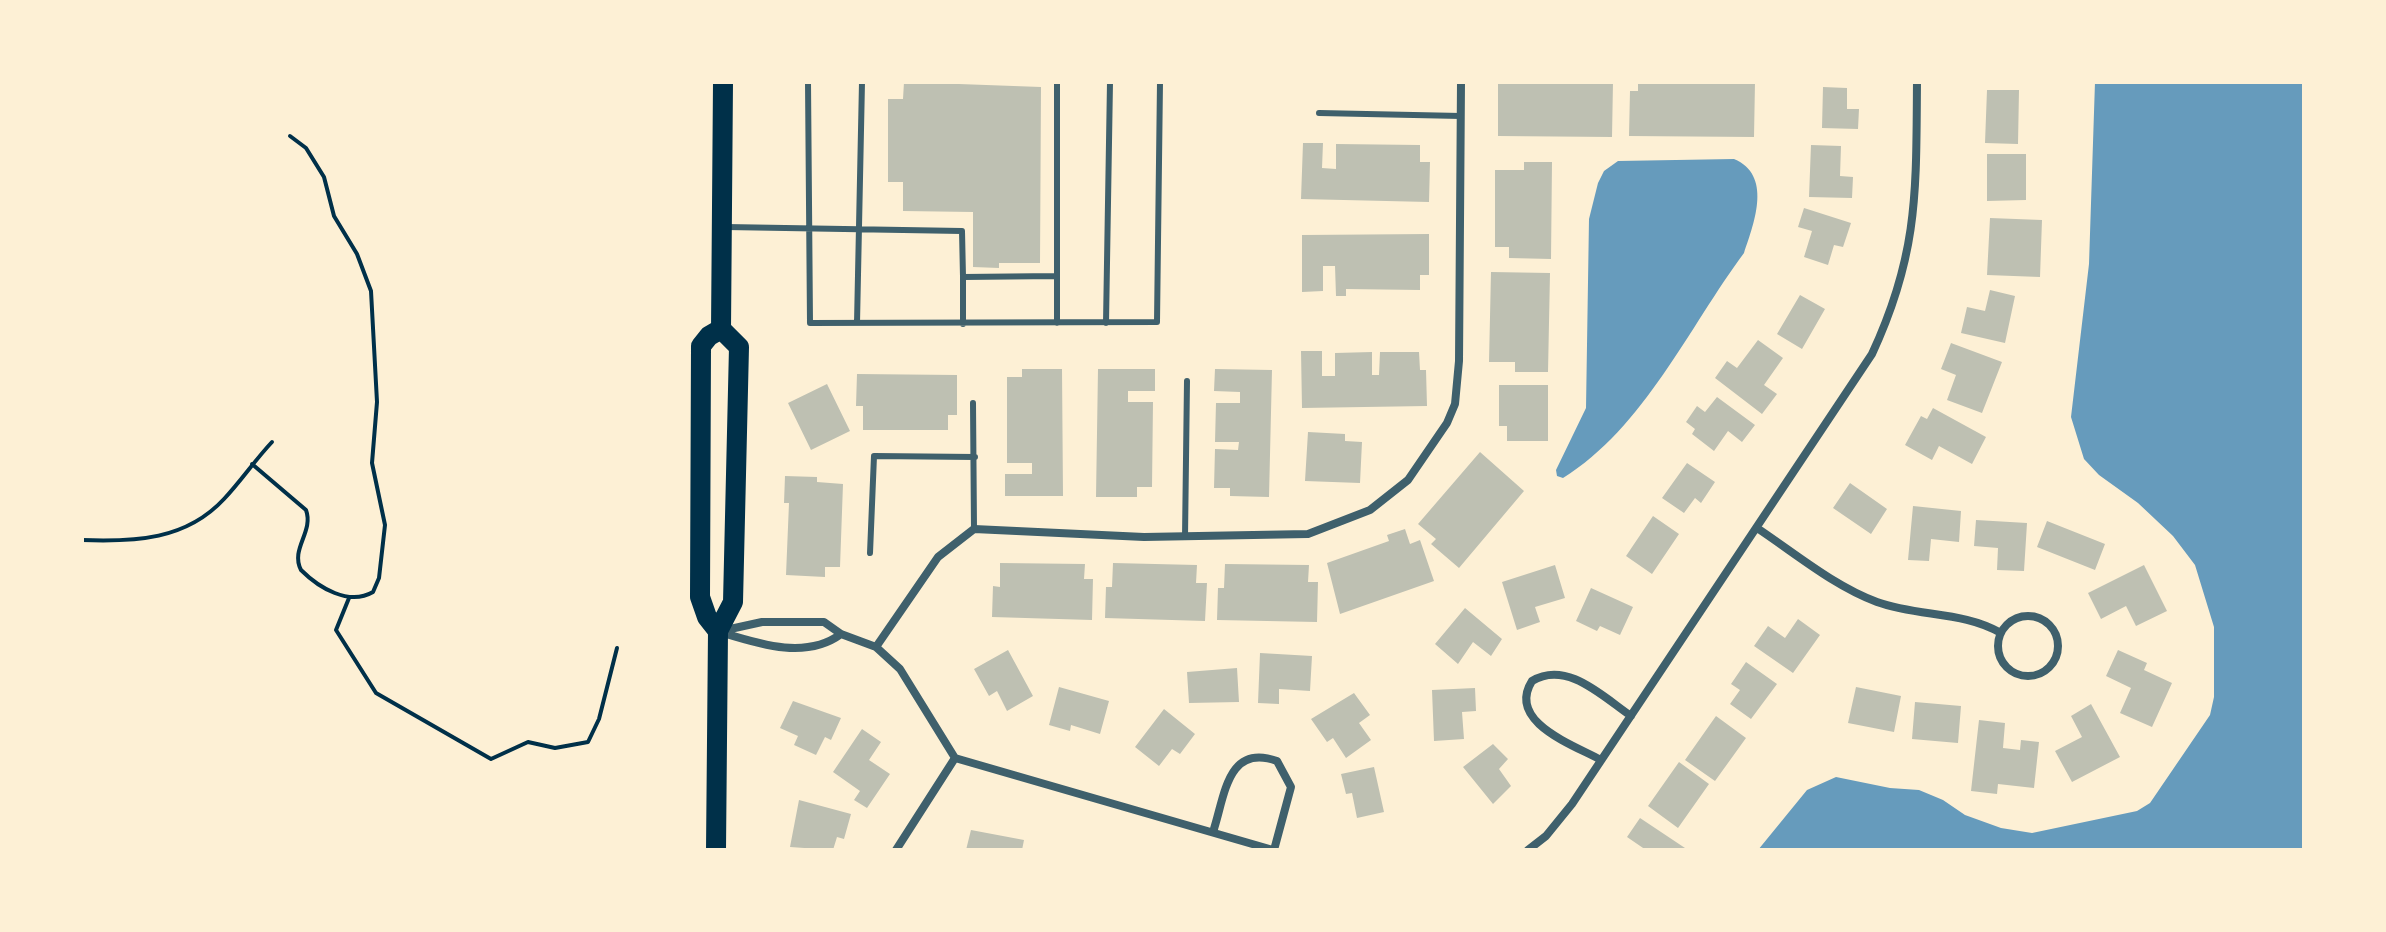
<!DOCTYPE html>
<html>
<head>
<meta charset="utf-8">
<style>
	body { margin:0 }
	#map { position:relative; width:2386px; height:932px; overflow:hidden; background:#fdf0d5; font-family:Poppins,sans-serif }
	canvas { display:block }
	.frame { position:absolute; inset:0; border:84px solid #fdf0d5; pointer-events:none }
</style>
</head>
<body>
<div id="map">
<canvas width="2386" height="932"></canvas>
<div class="frame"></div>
</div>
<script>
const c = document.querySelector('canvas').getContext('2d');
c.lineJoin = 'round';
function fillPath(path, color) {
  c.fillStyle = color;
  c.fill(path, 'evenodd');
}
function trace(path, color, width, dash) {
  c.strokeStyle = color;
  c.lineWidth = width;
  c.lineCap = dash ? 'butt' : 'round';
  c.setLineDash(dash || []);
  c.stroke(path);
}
fillPath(new Path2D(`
	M 2095,82 L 2304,82 L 2304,850 L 1758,850 L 1807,790 L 1836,777 L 1890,788 L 1919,790 L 1943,800 L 1965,815 L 2001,828 L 2032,833 L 2137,811 L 2150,803 L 2210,715 L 2214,697 L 2214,627 L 2195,565 L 2173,536 L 2138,503 L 2099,475 L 2084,459 L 2071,417 L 2089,264 Z
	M 1734,159 C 1772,175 1755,221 1744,253 C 1689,327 1644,428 1563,478 L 1557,476 L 1556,470 L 1586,408 L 1589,219 L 1598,183 L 1604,171 L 1618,161 Z`), '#669bbc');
fillPath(new Path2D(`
	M 904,82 L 1041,87 L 1040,263 L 999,263 L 999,268 L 973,267 L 973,212 L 903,211 L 903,182 L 888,182 L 888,99 L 903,99 Z
	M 1498,82 L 1613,82 L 1612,137 L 1498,136 Z
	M 1638,82 L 1755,82 L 1754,137 L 1629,136 L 1630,91 L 1638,91 Z
	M 1823,87 L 1847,88 L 1847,109 L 1859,109 L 1858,129 L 1822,128 Z
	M 1987,90 L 2019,90 L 2018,144 L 1985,143 Z
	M 1303,143 L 1323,143 L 1322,168 L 1336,169 L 1336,144 L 1420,145 L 1420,162 L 1430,162 L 1429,202 L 1301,199 Z
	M 1811,145 L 1841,146 L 1840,176 L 1853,177 L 1852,198 L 1809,197 Z
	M 1987,154 L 2026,154 L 2026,200 L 1987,201 Z
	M 1524,162 L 1552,162 L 1551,259 L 1509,258 L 1509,247 L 1495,247 L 1495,170 L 1524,170 Z
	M 1804,208 L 1851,223 L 1843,247 L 1834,245 L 1828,265 L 1804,257 L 1812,231 L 1798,227 Z
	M 1990,218 L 2042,220 L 2040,277 L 1987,275 Z
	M 1429,234 L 1429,275 L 1420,275 L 1420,290 L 1346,289 L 1346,296 L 1336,296 L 1335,266 L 1323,266 L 1323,291 L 1302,292 L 1302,235 Z
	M 1491,272 L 1550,273 L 1548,372 L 1515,372 L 1515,362 L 1489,362 Z
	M 1990,290 L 2015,296 L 2005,343 L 1961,333 L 1967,307 L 1985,311 Z
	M 1800,295 L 1825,309 L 1802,349 L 1777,334 Z
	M 1758,340 L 1783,358 L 1764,385 L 1777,394 L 1762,414 L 1715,378 L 1727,361 L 1737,368 Z
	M 1951,343 L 2002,362 L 1982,413 L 1947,400 L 1956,375 L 1941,369 Z
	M 1301,351 L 1322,351 L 1322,376 L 1335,376 L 1335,353 L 1372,352 L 1372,375 L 1379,375 L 1380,352 L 1419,352 L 1420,370 L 1426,370 L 1427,406 L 1302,408 Z
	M 1022,369 L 1062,369 L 1063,496 L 1005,496 L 1005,474 L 1032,474 L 1032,463 L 1007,463 L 1007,377 L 1022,377 Z
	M 1098,369 L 1155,369 L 1155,391 L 1128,391 L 1128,402 L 1153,402 L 1152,487 L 1137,487 L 1137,497 L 1096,497 Z
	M 1215,369 L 1272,370 L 1269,497 L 1230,496 L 1230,488 L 1214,488 L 1215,449 L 1238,450 L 1239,442 L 1215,442 L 1216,403 L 1240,403 L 1240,392 L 1214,391 Z
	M 857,374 L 957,375 L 957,415 L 948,415 L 948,430 L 863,430 L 863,406 L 856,406 Z
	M 827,384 L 850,431 L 811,450 L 788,403 Z
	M 1499,385 L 1548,385 L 1548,441 L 1507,441 L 1507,426 L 1499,426 Z
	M 1717,397 L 1755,425 L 1742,442 L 1728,431 L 1714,451 L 1692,434 L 1695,429 L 1686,422 L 1697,406 L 1705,412 Z
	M 1933,408 L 1986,437 L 1972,464 L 1939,446 L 1932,460 L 1905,445 L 1921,416 L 1927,419 Z
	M 1308,432 L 1345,434 L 1345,441 L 1362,442 L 1360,483 L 1305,481 Z
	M 1480,452 L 1524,491 L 1459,568 L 1431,544 L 1436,539 L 1418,524 Z
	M 1687,463 L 1715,482 L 1701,503 L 1695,498 L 1684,513 L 1662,498 Z
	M 785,476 L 817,477 L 817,482 L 843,484 L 840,567 L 825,567 L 825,577 L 786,575 L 789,503 L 784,503 Z
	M 1850,483 L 1887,509 L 1871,534 L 1833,508 Z
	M 1913,506 L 1961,511 L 1959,542 L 1931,539 L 1929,561 L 1908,560 Z
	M 1653,516 L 1679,534 L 1652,574 L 1626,556 Z
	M 1976,520 L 2027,523 L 2024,571 L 1997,570 L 1998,548 L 1974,546 Z
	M 2047,521 L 2105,544 L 2095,570 L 2037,547 Z
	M 1405,529 L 1410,544 L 1420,540 L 1434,581 L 1340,614 L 1327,563 L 1389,541 L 1387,535 Z
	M 1000,563 L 1085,564 L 1084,579 L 1093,579 L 1092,620 L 992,617 L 993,586 L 1000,587 Z
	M 1113,563 L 1197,565 L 1196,583 L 1207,583 L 1205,621 L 1105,618 L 1106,587 L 1112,587 Z
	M 1225,564 L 1309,565 L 1308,582 L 1318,582 L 1317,622 L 1217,620 L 1218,588 L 1224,588 Z
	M 1555,565 L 1565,598 L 1535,607 L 1540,622 L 1517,630 L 1502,582 Z
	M 2144,565 L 2167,611 L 2136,626 L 2126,606 L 2101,619 L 2088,593 Z
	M 1591,588 L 1633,607 L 1620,635 L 1600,626 L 1597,631 L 1576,621 Z
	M 1465,608 L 1502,639 L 1491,656 L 1473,642 L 1458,664 L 1435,644 Z
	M 1798,619 L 1820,635 L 1793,673 L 1754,646 L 1768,626 L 1785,638 Z
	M 1008,650 L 1033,696 L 1007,711 L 997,691 L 989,696 L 974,669 Z
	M 2118,650 L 2147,663 L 2144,670 L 2172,683 L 2152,727 L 2120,713 L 2131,688 L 2106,676 Z
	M 1260,653 L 1312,656 L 1310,691 L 1279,689 L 1279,704 L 1258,703 Z
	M 1746,662 L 1777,684 L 1751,719 L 1730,704 L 1740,690 L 1731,684 Z
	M 1237,668 L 1239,702 L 1189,703 L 1187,672 Z
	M 1059,687 L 1109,701 L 1100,734 L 1071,725 L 1070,731 L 1049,725 Z
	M 1856,687 L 1901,696 L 1894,732 L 1848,723 Z
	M 1475,688 L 1476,711 L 1462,712 L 1464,739 L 1434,741 L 1432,690 Z
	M 1354,693 L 1370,715 L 1359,723 L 1371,740 L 1346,758 L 1333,738 L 1327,742 L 1311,719 Z
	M 793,701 L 841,718 L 831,740 L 825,737 L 816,755 L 794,745 L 798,736 L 780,728 Z
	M 1915,702 L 1961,706 L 1958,743 L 1912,739 Z
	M 2091,704 L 2120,757 L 2072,782 L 2055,751 L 2082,737 L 2071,716 Z
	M 1164,709 L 1195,734 L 1180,754 L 1172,749 L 1159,766 L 1135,747 Z
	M 1716,716 L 1746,738 L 1715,781 L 1685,760 Z
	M 1979,720 L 2005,723 L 2003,748 L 2020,750 L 2021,740 L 2039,742 L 2034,788 L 1998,784 L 1997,794 L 1971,791 Z
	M 862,729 L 881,742 L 869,760 L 890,774 L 867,808 L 854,800 L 860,791 L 833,772 Z
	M 1493,744 L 1508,759 L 1499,769 L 1511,786 L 1493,804 L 1463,767 Z
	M 1679,762 L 1709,784 L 1678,828 L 1648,806 Z
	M 1374,767 L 1384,812 L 1357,818 L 1352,793 L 1346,794 L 1341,774 Z
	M 799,800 L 851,814 L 844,839 L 837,837 L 833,850 L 790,847 Z
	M 1640,818 L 1688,850 L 1646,850 L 1627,837 Z
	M 971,830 L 1024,840 L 1022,850 L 966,850 Z`), '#bec0b2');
trace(new Path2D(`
	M 252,464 L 306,510 C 314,532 290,549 301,570 C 319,588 349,606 373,592 L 379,578 L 385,525 L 372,463 L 377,402 L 371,291 L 357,254 L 334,216 L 324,177 L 306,148 L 290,136
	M 82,540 C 135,542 186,540 224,499 C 241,481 255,460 272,442
	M 349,598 L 336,630 L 376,693 L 491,759 L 528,742 L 555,748 L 588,742 L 599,719 L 617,648`), '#003049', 4);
trace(new Path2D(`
	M 808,82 L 810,323 L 1157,322 L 1160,82
	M 1319,113 L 1461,116
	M 726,227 L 962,231 L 963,277 L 1057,276 L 1057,82
	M 1057,276 L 1057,323
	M 963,277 L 963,324
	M 857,323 L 862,82
	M 1106,323 L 1110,82
	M 973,403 L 974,529
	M 1185,537 L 1187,381
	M 870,553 L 874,456 L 975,457`), '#3f606c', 6);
trace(new Path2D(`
	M 1757,528 C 1796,554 1834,586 1877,602 C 1919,617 1963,611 2001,633
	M1998 646a30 30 0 1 1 60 0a30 30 0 1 1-60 0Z
	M 721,631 L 762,622 L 824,622 L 841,634 L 876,647 L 900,669 L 955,758 L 1273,850
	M 720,632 C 759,644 806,660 841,634
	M 876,647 L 938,557 L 974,529 L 1144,537 L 1308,534 L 1370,510 L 1408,480 L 1447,423 L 1455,404 L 1459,361 L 1461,82
	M 1601,760 C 1574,745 1506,722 1532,681 C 1567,660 1603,697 1631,716
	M 1213,832 C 1225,796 1227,743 1277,761 L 1291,787 L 1274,850
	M 896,850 L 955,758
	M 1528,850 L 1546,836 L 1572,804 L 1872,354 C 1919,253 1916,190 1917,82`), '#3f606c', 8);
trace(new Path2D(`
	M 718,631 L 707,617 L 700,597 L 701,346 L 709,336 L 721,329
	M 716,850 L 718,631 L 733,602 L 739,347 L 721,329 L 723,82`), '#003049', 20);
</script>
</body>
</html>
